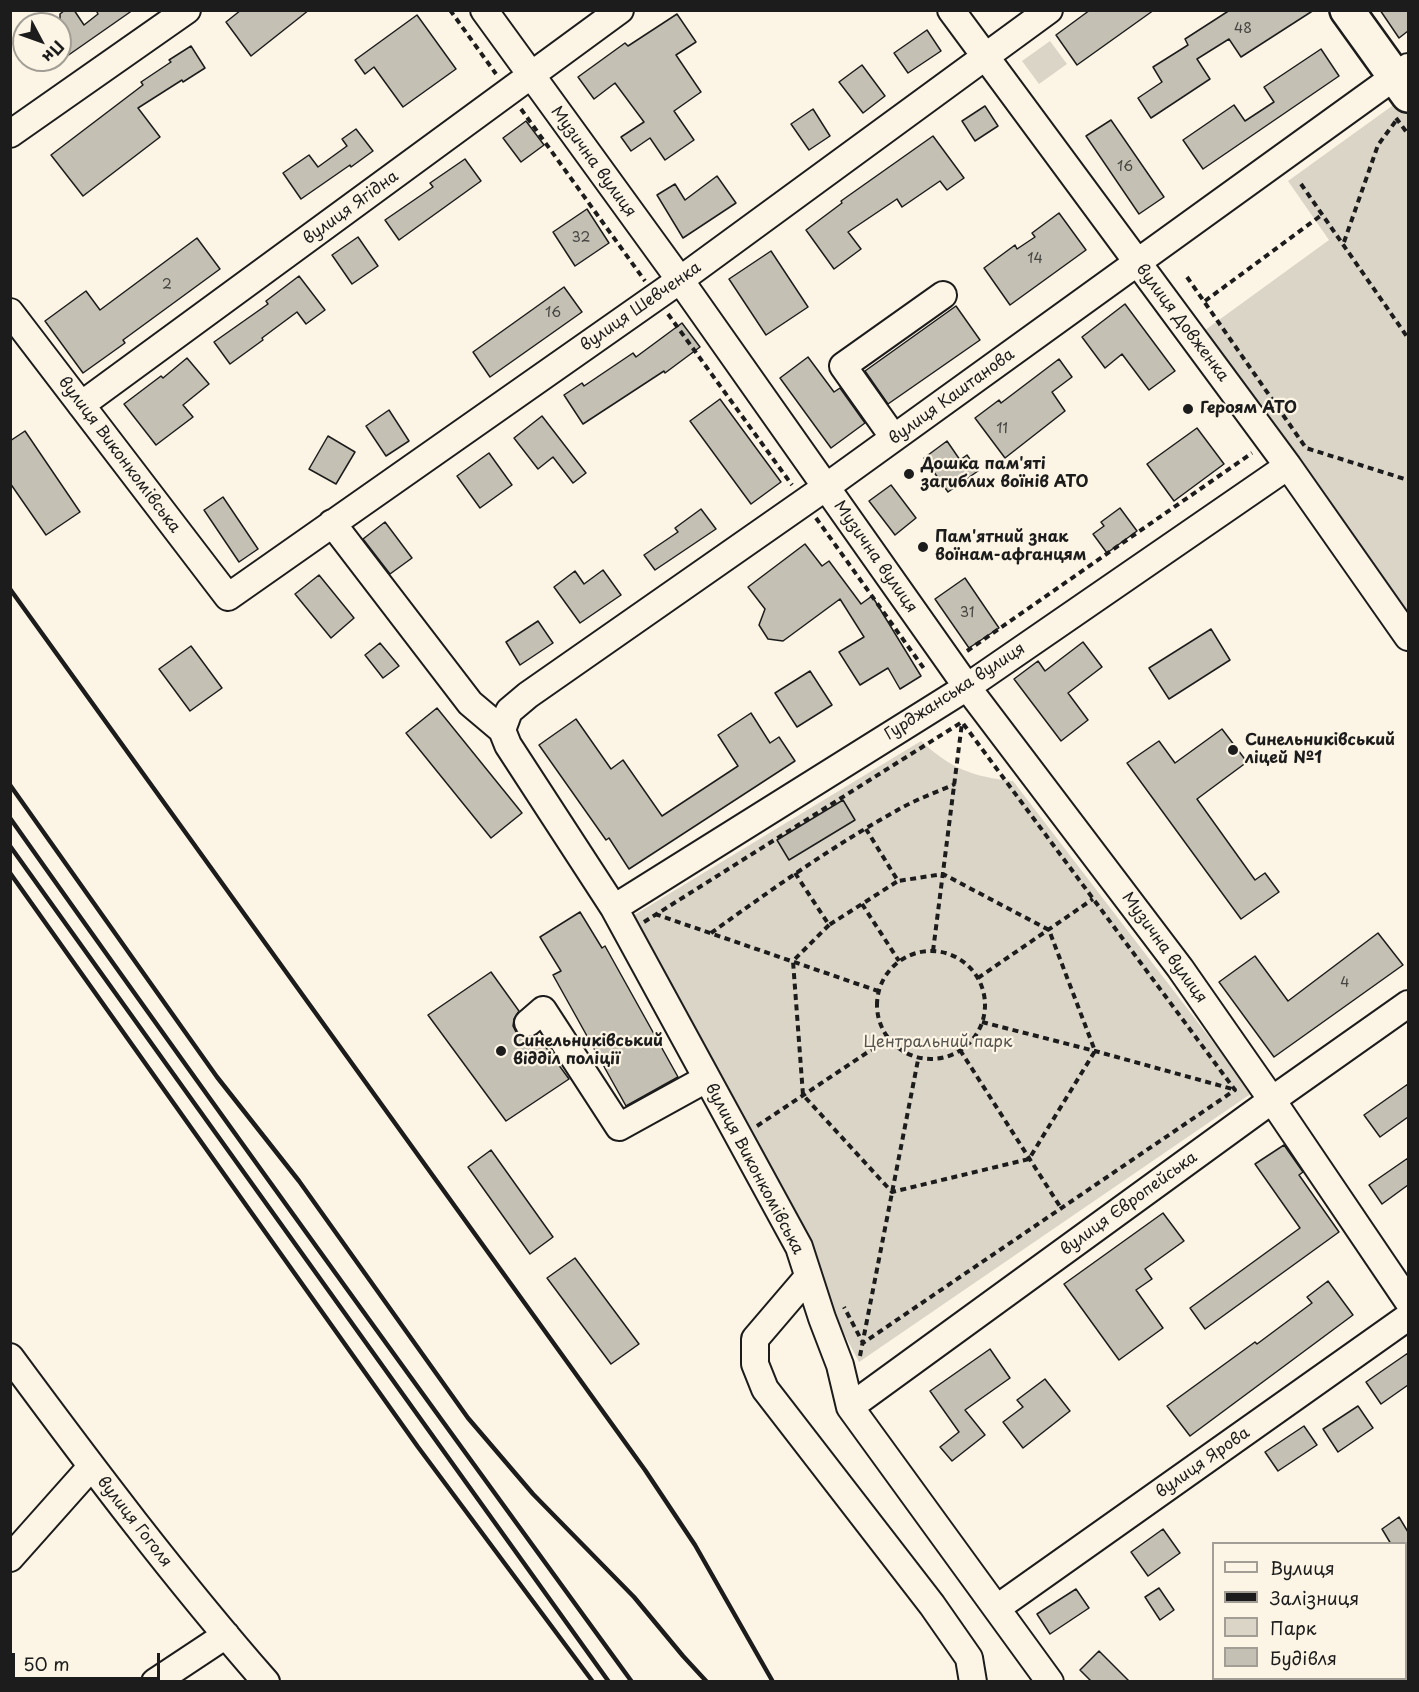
<!DOCTYPE html>
<html>
<head>
<meta charset="utf-8">
<style>
	body { margin:0 }
	#map { position:relative; width:1419px; height:1692px; overflow:hidden; background:#fcf5e5; font-family:"Playpen Sans",sans-serif }
	canvas { display:block }
	.frame { position:absolute; inset:0; border:12px solid #1c1c1c; pointer-events:none }
	.legend { position:absolute; left:1212px; top:1542px; width:195px; height:138px; box-sizing:border-box; background:#fcf5e5; border:2px solid #a29e95; margin:0; padding:8px 10px; list-style:none; font-size:18px; color:#1c1c1c }
	.legend li { display:flex; align-items:center; gap:12px; height:30px }
	.legend b { width:30px; border:2px solid #a29e95 }
	.north { position:absolute; left:12px; top:12px; width:60px; height:60px; box-sizing:border-box; background:#fcf5e5; border:2px solid #a29e95; border-radius:50%; rotate:131deg; font-size:16px; font-weight:700; line-height:24px; text-align:center; color:#1c1c1c }
	.north::after { content:''; display:block; margin:auto; width:21px; height:27px; background:#1c1c1c; clip-path:polygon(50% 0,100% 100%,50% 72%,0 100%) }
	.scale { position:absolute; left:12px; top:1653px; width:148px; height:27px; box-sizing:border-box; border:3px solid #1c1c1c; border-top:0; padding-left:8px; font-size:18px; line-height:21px; white-space:nowrap; color:#1c1c1c; -webkit-text-stroke:4px #fcf5e5; paint-order:stroke }
</style>
</head>
<body>
<div id="map">
<canvas width="1419" height="1692"></canvas>
<div class="frame"></div>
<ul class="legend">
<li><b style="height:8px;background:#fcf5e5"></b>Вулиця</li>
<li><b style="height:8px;background:#1c1c1c"></b>Залізниця</li>
<li><b style="height:16px;background:#dbd5c8"></b>Парк</li>
<li><b style="height:16px;background:#c4c0b3"></b>Будівля</li>
</ul>
<div class="north">Пн</div>
<div class="scale">50 m</div>
</div>
<script>
const c = document.querySelector('canvas').getContext('2d');
c.lineJoin = 'round';
function fillPath(path, color) {
  c.fillStyle = color;
  c.fill(path, 'evenodd');
}
function trace(path, color, width, dash) {
  c.strokeStyle = color;
  c.lineWidth = width;
  c.lineCap = dash ? 'butt' : 'round';
  c.setLineDash(dash || []);
  c.stroke(path);
}
function write(font, color, halo, rows, align = 'center') {
  c.font = font + ' "Playpen Sans",sans-serif';
  c.lineWidth = 4.5;
  c.setLineDash([]);
  c.textBaseline = 'middle';
  c.strokeStyle = halo;
  c.fillStyle = color;
  for (const [text, x, y, turn = 0] of rows) {
    c.save();
    c.translate(x, y);
    c.rotate((+turn || 0) * Math.PI / 180);
    c.textAlign = isNaN(turn) ? turn : align;
    if (halo) c.strokeText(text, 0, 0);
    c.fillText(text, 0, 0);
    c.restore();
  }
}
fillPath(new Path2D(`
	M 1050,41 L 1067,64 L 1039,84 L 1022,61 Z
	M 1403,98 L 1408,106 L 1408,617 L 1201,333 L 1329,240 L 1288,181 Z
	M 921,741 C 950,768 973,777 1013,781 L 1252,1093 L 859,1362 L 626,920 Z`), '#dbd5c8');
const building = new Path2D(`
	M 65,10 L 74,10 L 84,25 L 98,14 L 96,10 L 133,10 L 60,61 L 60,14 Z
	M 241,10 L 309,10 L 251,56 L 226,22 Z
	M 1090,10 L 1154,10 L 1077,65 L 1056,35 Z
	M 1230,10 L 1314,10 L 1241,57 L 1229,39 L 1197,59 L 1210,79 L 1151,118 L 1138,98 L 1162,82 L 1153,67 L 1188,45 L 1185,39 Z
	M 1380,10 L 1408,10 L 1408,31 L 1399,38 Z
	M 677,14 L 696,42 L 676,55 L 701,92 L 674,111 L 694,140 L 665,160 L 650,138 L 631,151 L 621,137 L 644,122 L 615,83 L 594,99 L 578,77 L 625,43 L 628,46 Z
	M 417,15 L 456,69 L 403,107 L 374,67 L 365,74 L 355,60 Z
	M 927,30 L 941,51 L 908,73 L 894,53 Z
	M 191,46 L 205,68 L 183,82 L 182,80 L 138,108 L 160,137 L 83,196 L 51,155 L 143,85 L 141,82 L 171,62 L 169,60 Z
	M 1321,49 L 1339,76 L 1203,169 L 1183,140 L 1234,105 L 1245,121 L 1274,102 L 1264,87 Z
	M 862,65 L 885,96 L 863,113 L 839,82 Z
	M 985,106 L 998,126 L 975,141 L 962,121 Z
	M 813,109 L 830,136 L 809,150 L 791,124 Z
	M 1111,120 L 1164,197 L 1139,214 L 1086,136 Z
	M 526,121 L 544,145 L 521,162 L 503,138 Z
	M 356,129 L 373,151 L 351,167 L 350,165 L 301,199 L 283,173 L 309,155 L 318,167 L 347,146 L 342,139 Z
	M 933,136 L 964,178 L 947,190 L 940,181 L 902,207 L 897,199 L 848,232 L 861,249 L 834,269 L 806,230 L 842,203 L 841,201 Z
	M 465,159 L 481,181 L 399,240 L 385,220 L 433,187 L 430,183 Z
	M 717,176 L 736,203 L 683,238 L 657,195 L 675,184 L 685,200 Z
	M 587,209 L 609,243 L 575,266 L 553,232 Z
	M 1059,213 L 1086,250 L 1010,305 L 984,268 L 1015,245 L 1017,249 L 1035,237 L 1032,233 Z
	M 358,237 L 378,266 L 352,284 L 332,255 Z
	M 197,238 L 220,269 L 123,340 L 125,343 L 83,373 L 45,321 L 86,291 L 100,310 Z
	M 771,251 L 808,307 L 766,335 L 729,279 Z
	M 299,276 L 325,310 L 306,324 L 297,312 L 262,338 L 263,340 L 230,364 L 214,342 L 268,304 L 266,301 Z
	M 564,287 L 582,312 L 490,377 L 473,352 Z
	M 1125,304 L 1175,371 L 1149,390 L 1122,354 L 1105,368 L 1082,337 Z
	M 956,306 L 980,340 L 888,404 L 865,371 Z
	M 682,323 L 700,347 L 665,373 L 664,371 L 583,424 L 564,395 L 582,383 L 584,386 L 633,353 L 636,357 Z
	M 808,357 L 834,392 L 840,388 L 865,423 L 831,448 L 780,378 Z
	M 187,358 L 209,384 L 183,405 L 193,417 L 156,445 L 124,404 L 161,376 L 163,378 Z
	M 1059,359 L 1072,377 L 1052,392 L 1065,411 L 1005,458 L 975,418 L 999,400 L 1001,403 Z
	M 720,399 L 781,482 L 751,504 L 690,421 Z
	M 389,410 L 409,441 L 386,456 L 366,426 Z
	M 542,416 L 586,473 L 573,483 L 553,457 L 538,469 L 514,438 Z
	M 1197,428 L 1224,464 L 1174,501 L 1147,464 Z
	M 25,431 L 80,512 L 46,535 L 10,483 L 10,441 Z
	M 328,436 L 355,452 L 336,484 L 309,469 Z
	M 947,441 L 960,460 L 967,455 L 978,471 L 948,492 L 924,458 Z
	M 489,453 L 512,485 L 480,508 L 457,476 Z
	M 891,485 L 916,518 L 895,535 L 869,501 Z
	M 223,497 L 258,549 L 239,562 L 204,510 Z
	M 1120,508 L 1137,531 L 1107,553 L 1093,534 L 1104,526 L 1101,522 Z
	M 701,509 L 716,529 L 655,570 L 644,555 L 678,532 L 675,528 Z
	M 385,522 L 412,558 L 390,574 L 363,539 Z
	M 805,544 L 822,566 L 829,561 L 861,604 L 872,596 L 921,676 L 900,689 L 888,668 L 860,685 L 839,652 L 864,637 L 840,599 L 783,641 L 768,639 L 759,625 L 765,609 L 748,587 Z
	M 603,570 L 621,595 L 580,623 L 554,587 L 575,571 L 584,584 Z
	M 319,575 L 354,618 L 331,638 L 295,594 Z
	M 965,578 L 999,628 L 969,648 L 935,599 Z
	M 538,621 L 553,643 L 520,665 L 506,642 Z
	M 1211,629 L 1230,660 L 1169,699 L 1149,668 Z
	M 1083,642 L 1102,667 L 1068,693 L 1088,720 L 1061,741 L 1014,679 L 1038,661 L 1045,671 Z
	M 380,643 L 399,666 L 383,678 L 365,655 Z
	M 191,646 L 222,688 L 190,711 L 159,669 Z
	M 810,671 L 832,705 L 797,727 L 775,693 Z
	M 437,708 L 522,813 L 491,838 L 406,733 Z
	M 751,713 L 770,743 L 779,737 L 795,761 L 629,869 L 609,838 L 606,840 L 539,745 L 576,719 L 611,769 L 623,760 L 662,816 L 738,766 L 718,735 Z
	M 1222,729 L 1247,762 L 1197,799 L 1255,880 L 1265,873 L 1279,892 L 1241,919 L 1127,763 L 1159,741 L 1175,763 Z
	M 843,800 L 855,820 L 789,860 L 777,840 Z
	M 580,912 L 602,948 L 605,946 L 678,1077 L 626,1106 L 553,975 L 561,971 L 540,937 Z
	M 1378,933 L 1403,965 L 1274,1057 L 1219,982 L 1255,956 L 1288,1001 Z
	M 491,972 L 519,1011 L 514,1019 L 513,1026 L 516,1032 L 524,1037 L 530,1038 L 537,1035 L 569,1079 L 506,1121 L 428,1015 Z
	M 1408,1084 L 1408,1117 L 1380,1137 L 1364,1115 Z
	M 1284,1145 L 1303,1172 L 1299,1175 L 1339,1232 L 1205,1329 L 1190,1308 L 1300,1228 L 1255,1164 Z
	M 491,1150 L 553,1237 L 530,1254 L 468,1167 Z
	M 1408,1158 L 1408,1185 L 1382,1204 L 1369,1185 Z
	M 1163,1213 L 1184,1241 L 1145,1269 L 1152,1279 L 1136,1290 L 1163,1328 L 1119,1360 L 1064,1284 Z
	M 575,1258 L 639,1344 L 611,1364 L 547,1278 Z
	M 1328,1281 L 1353,1315 L 1190,1436 L 1167,1406 L 1255,1342 L 1257,1344 L 1312,1303 L 1307,1297 Z
	M 990,1349 L 1010,1378 L 965,1410 L 985,1435 L 952,1461 L 940,1447 L 959,1432 L 930,1391 Z
	M 1408,1353 L 1408,1385 L 1381,1404 L 1366,1382 Z
	M 1045,1379 L 1070,1411 L 1023,1448 L 1003,1422 L 1023,1407 L 1017,1400 Z
	M 1358,1406 L 1373,1428 L 1338,1452 L 1323,1429 Z
	M 1304,1426 L 1317,1445 L 1278,1471 L 1265,1452 Z
	M 1399,1517 L 1408,1532 L 1408,1544 L 1391,1544 L 1382,1529 Z
	M 1163,1529 L 1180,1553 L 1148,1576 L 1131,1552 Z
	M 1159,1588 L 1174,1610 L 1160,1620 L 1145,1597 Z
	M 1076,1589 L 1089,1608 L 1050,1634 L 1037,1614 Z
	M 1099,1651 L 1130,1682 L 1092,1682 L 1080,1670 Z`);
fillPath(building, '#c4c0b3');
trace(building, '#1c1c1c', 1.5);
const minor = new Path2D(`
	M 484,10 L 680,280 L 967,687 L 1180,968 L 1272,1100 L 1408,1301
	M 951,10 L 1288,466 L 1408,637
	M 10,134 L 187,10
	M 10,312 L 228,597 L 680,280 L 1049,10
	M 81,405 L 620,10
	M 894,438 L 843,366 L 943,295
	M 332,523 L 470,703 L 502,730 L 508,745 L 614,908 L 799,1247 L 822,1318 L 840,1365 L 850,1407 L 1050,1682
	M 502,730 L 509,711 L 528,695 L 826,487 L 1408,67
	M 614,908 L 967,687 L 1288,466
	M 528,1023 L 543,1010 L 619,1127 L 706,1079
	M 808,1277 L 755,1339 L 755,1364 L 765,1389 L 932,1605 L 969,1658 L 973,1682
	M 10,1357 C 92,1468 175,1578 266,1682
	M 850,1407 L 1272,1100 L 1408,1004
	M 10,1558 L 91,1467
	M 997,1608 L 1408,1317
	M 1406,1630 L 1408,1628
	M 155,1682 L 226,1635
	M 1331,1682 L 1336,1678`);
const major = new Path2D(`
	M 1347,10 L 1408,95`);
trace(minor, '#1c1c1c', 30);
trace(major, '#1c1c1c', 38);
trace(new Path2D(`
	M 450,10 L 496,74
	M 521,109 L 645,281
	M 1396,118 L 1408,134
	M 1301,184 L 1408,338
	M 1344,242 L 1378,145 L 1398,118
	M 1187,277 L 1306,448 L 1408,480
	M 1205,301 L 1323,214
	M 668,314 L 792,485
	M 816,518 L 925,670
	M 967,651 L 1252,453
	M 795,873 L 829,925 L 898,881 L 866,829
	M 862,904 L 899,961
	M 655,914 L 878,991
	M 644,922 L 962,722 L 1235,1090 L 863,1343 L 844,1307
	M 829,925 L 793,961 L 803,1095 L 892,1192 L 1029,1159 L 1095,1051 L 1049,930 L 943,874 L 898,881
	M 711,933 C 771,890 831,847 896,811 C 914,800 935,793 955,784
	M 933,951 L 962,723
	M877 1005a54 54 0 1 1 108 0a54 54 0 1 1-108 0Z
	M 978,978 L 1093,899
	M 982,1022 L 1095,1051 L 1236,1090
	M 960,1050 L 1061,1208
	M 757,1126 L 889,1038
	M 860,1356 L 918,1060`), '#1c1c1c', 4, [6, 4.5]);
trace(minor, '#fcf5e5', 26);
trace(major, '#fcf5e5', 33);
trace(new Path2D(`
	M 10,589 L 645,1470 L 695,1545 L 773,1682
	M 10,785 L 217,1077 L 299,1181 L 468,1418 L 533,1494 L 634,1597 L 683,1656 L 707,1682
	M 10,818 C 215,1108 423,1395 632,1682
	M 10,846 L 609,1682
	M 10,873 L 418,1447 L 593,1682`), '#1c1c1c', 4.5);
for (const [x, y, r, color] of [
	[1188,409,6,"#1c1c1c"],
	[909,474,6,"#1c1c1c"],
	[923,547,6,"#1c1c1c"],
	[1233,750,6,"#1c1c1c"],
	[501,1051,6,"#1c1c1c"]
]) {
  const dot = new Path2D();
  dot.arc(x, y, r, 0, 2 * Math.PI);
  c.fillStyle = color;
  c.fill(dot);
  trace(dot, '#fcf5e5', 2);
}
write('14px', '#464542', null, [
	["48",1243,29],
	["16",1125,167],
	["32",581,238],
	["14",1035,259],
	["2",167,285],
	["16",553,313],
	["11",1002,429],
	["31",967,613],
	["4",1345,983]
]);
write('16px', '#1c1c1c', '#fcf5e5', [
	["Музична вулиця",593,162,54],
	["вулиця Ягідна",351,208,-36],
	["вулиця Шевченка",641,307,-35],
	["вулиця Довженка",1182,323,53],
	["вулиця Каштанова",952,397,-36],
	["вулиця Виконкомівська",119,455,53],
	["Музична вулиця",875,557,55],
	["Гурджанська вулиця",955,692,-33],
	["Музична вулиця",1164,948,54],
	["вулиця Виконкомівська",754,1169,62],
	["вулиця Європейська",1129,1204,-36],
	["вулиця Ярова",1203,1463,-35],
	["вулиця Гоголя",134,1522,52]
]);
write('bold 16px', '#1c1c1c', '#fcf5e5', [
	["Героям АТО",1200,409],
	["Дошка пам'яті",921,465],
	["загиблих воїнів АТО",921,483],
	["Пам'ятний знак",935,538],
	["воїнам-афганцям",935,556],
	["Синельниківський",1245,741],
	["ліцей №1",1245,759],
	["Синельниківський",513,1042],
	["відділ поліції",513,1060]
], 'left');
write('16px', '#555450', '#fcf5e5', [
	["Центральний парк",938,1043]
]);
</script>
</body>
</html>
